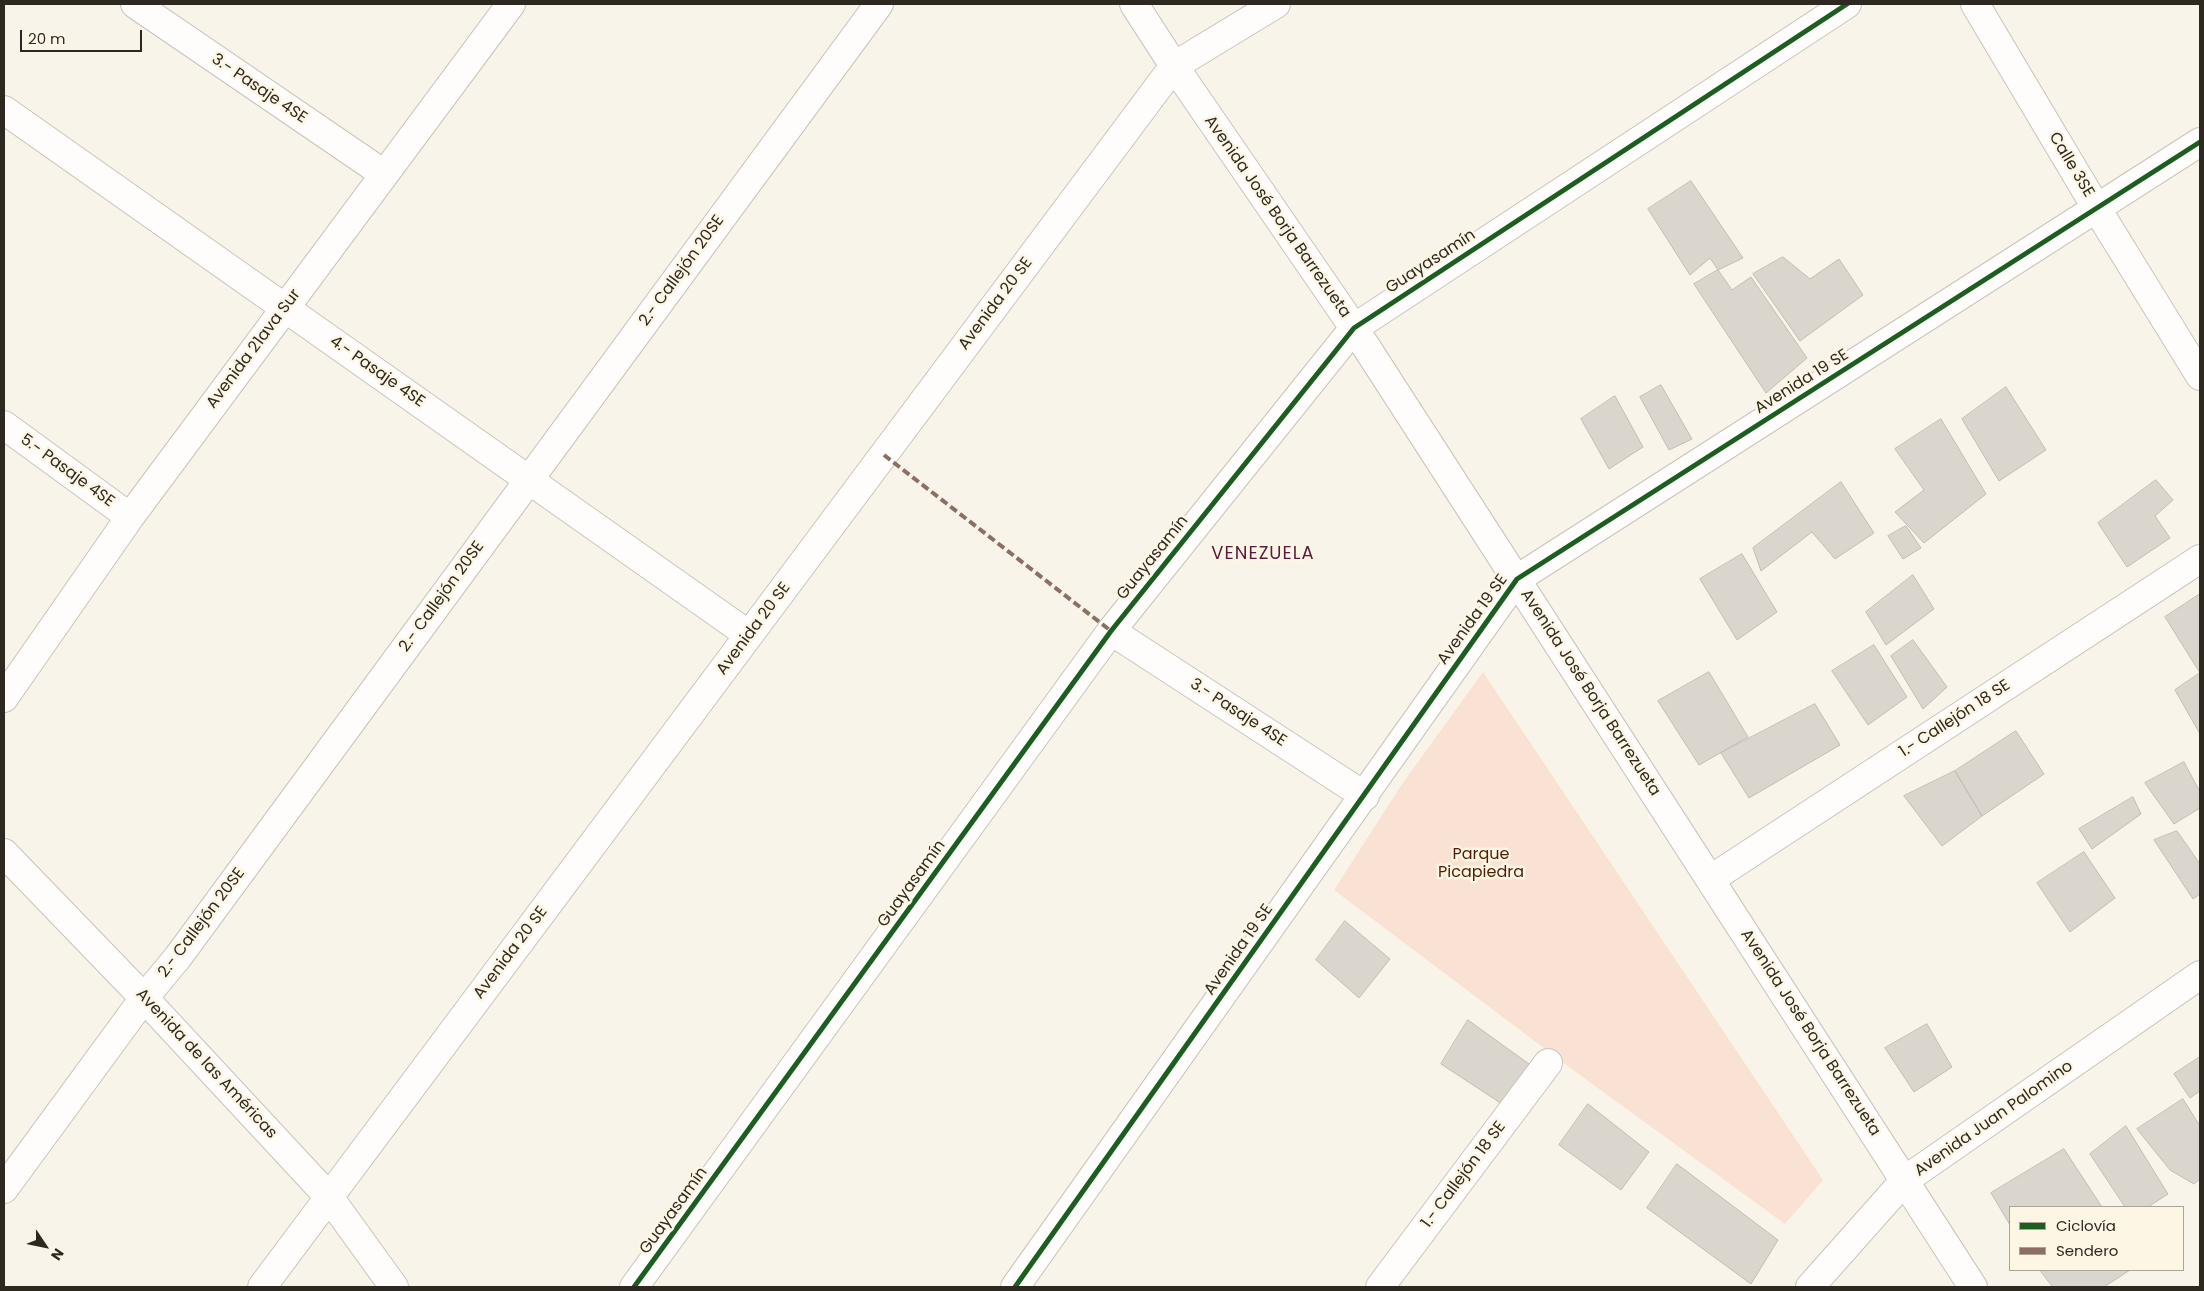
<!DOCTYPE html>
<html>
<head>
<meta charset="utf-8">
<style>
	body { margin:0 }
	#map { position:relative; width:2204px; height:1291px; overflow:hidden; background:#f8f4ea; font-family:Poppins,sans-serif }
	canvas { display:block }
	.frame { position:absolute; inset:0; border:5px solid #2d2921; pointer-events:none }
	.legend { position:absolute; left:2009px; top:1206px; width:175px; height:65px; box-sizing:border-box; background:#fef6e4; border:1px solid #aaa496; margin:0; padding:6px 9px; list-style:none; font-size:15px; color:#2d2921 }
	.legend li { display:flex; align-items:center; gap:10px; height:25px }
	.legend b { width:25px; border:1px solid #aaa496 }
	.north { position:absolute; left:20px; top:1221px; width:50px; height:50px; -webkit-text-stroke:4px #fef6e4; paint-order:stroke; rotate:124deg; font-size:14px; font-weight:700; line-height:20px; text-align:center; color:#2d2921 }
	.north::after { content:''; display:block; margin:auto; width:18px; height:22px; background:#2d2921; clip-path:polygon(50% 0,100% 100%,50% 72%,0 100%) }
	.scale { position:absolute; left:20px; top:30px; width:122px; height:22px; box-sizing:border-box; border:2px solid #2d2921; border-top:0; padding-left:6px; font-size:15px; line-height:18px; white-space:nowrap; color:#2d2921; -webkit-text-stroke:4px #fef6e4; paint-order:stroke }
</style>
</head>
<body>
<div id="map">
<canvas width="2204" height="1291"></canvas>
<div class="frame"></div>
<ul class="legend">
<li><b style="height:6px;background:#1b5e20"></b>Ciclovía</li>
<li><b style="height:6px;background:#8d6e63"></b>Sendero</li>
</ul>
<div class="north">N</div>
<div class="scale">20 m</div>
</div>
<script>
const c = document.querySelector('canvas').getContext('2d');
c.lineJoin = 'round';
function fillPath(path, color) {
  c.fillStyle = color;
  c.fill(path, 'evenodd');
}
function trace(path, color, width, dash) {
  c.strokeStyle = color;
  c.lineWidth = width;
  c.lineCap = dash ? 'butt' : 'round';
  c.setLineDash(dash || []);
  c.stroke(path);
}
function write(font, color, halo, rows, align = 'center') {
  c.font = font + ' Poppins,sans-serif';
  c.lineWidth = 5;
  c.setLineDash([]);
  c.textBaseline = 'middle';
  c.strokeStyle = halo;
  c.fillStyle = color;
  for (const [text, x, y, turn = 0] of rows) {
    c.save();
    c.translate(x, y);
    c.rotate((+turn || 0) * Math.PI / 180);
    c.textAlign = isNaN(turn) ? turn : align;
    if (halo) c.strokeText(text, 0, 0);
    c.fillText(text, 0, 0);
    c.restore();
  }
}
fillPath(new Path2D(`
	M 1483,672 L 1823,1180 L 1785,1224 L 1573,1070 L 1334,890 L 1402,784 Z`), '#f9e2d3');
const building = new Path2D(`
	M 1691,181 L 1743,258 L 1718,270 L 1710,258 L 1690,275 L 1648,209 Z
	M 1783,257 L 1810,279 L 1839,259 L 1863,295 L 1800,341 L 1753,274 Z
	M 1718,270 L 1732,290 L 1751,277 L 1807,358 L 1766,393 L 1694,284 Z
	M 1661,385 L 1692,439 L 1669,450 L 1640,397 Z
	M 2006,387 L 2046,450 L 1999,481 L 1962,419 Z
	M 1615,396 L 1643,447 L 1609,469 L 1581,419 Z
	M 1941,419 L 1986,494 L 1924,543 L 1895,512 L 1924,490 L 1895,449 Z
	M 2156,480 L 2173,500 L 2155,516 L 2170,538 L 2127,567 L 2098,523 Z
	M 1841,482 L 1874,533 L 1835,559 L 1812,532 L 1761,571 L 1753,548 Z
	M 1906,526 L 1921,548 L 1903,559 L 1888,536 Z
	M 1742,554 L 1777,612 L 1737,640 L 1700,579 Z
	M 1913,575 L 1934,609 L 1886,645 L 1866,612 Z
	M 2200,594 L 2200,673 L 2165,617 Z
	M 1913,640 L 1947,687 L 1923,709 L 1891,656 Z
	M 1874,645 L 1907,697 L 1868,725 L 1832,671 Z
	M 1709,672 L 1748,737 L 1699,765 L 1658,701 Z
	M 2200,673 L 2200,734 L 2175,690 Z
	M 1815,704 L 1840,745 L 1749,798 L 1721,753 Z
	M 2016,731 L 2044,774 L 1982,816 L 1955,771 Z
	M 2184,762 L 2200,792 L 2200,808 L 2174,824 L 2145,783 Z
	M 1955,771 L 1982,816 L 1942,846 L 1904,796 Z
	M 2133,797 L 2141,814 L 2092,849 L 2079,829 Z
	M 2177,831 L 2200,864 L 2200,894 L 2193,899 L 2154,840 Z
	M 2084,852 L 2115,898 L 2070,932 L 2037,883 Z
	M 1345,921 L 1390,959 L 1359,998 L 1316,960 Z
	M 1468,1020 L 1529,1064 L 1502,1104 L 1441,1064 Z
	M 1927,1024 L 1952,1067 L 1914,1092 L 1885,1048 Z
	M 2200,1057 L 2200,1091 L 2190,1098 L 2174,1074 Z
	M 2183,1099 L 2200,1126 L 2200,1179 L 2194,1184 L 2170,1170 L 2137,1129 Z
	M 1588,1104 L 1649,1152 L 1621,1190 L 1559,1145 Z
	M 2126,1126 L 2168,1194 L 2148,1207 L 2125,1207 L 2090,1154 Z
	M 2064,1149 L 2102,1207 L 2010,1207 L 2010,1225 L 1991,1193 Z
	M 1677,1164 L 1778,1240 L 1751,1284 L 1647,1208 Z
	M 2040,1270 L 2130,1270 L 2104,1287 L 2053,1287 Z`);
fillPath(building, '#dad5cd');
trace(building, '#c2bcb5', 1);
const street = new Path2D(`
	M 135,4 L 384,174
	M 1134,4 L 1174,66 L 1354,328 L 1973,1287
	M 1975,4 L 2097,209 L 2200,376
	M 4,110 L 749,635
	M 4,425 L 130,517
	M 1111,631 L 1365,796
	M 4,698 L 130,517 L 511,4
	M 1711,879 L 2200,559
	M 4,1189 L 144,998 L 178,957 L 879,4
	M 262,1287 L 1174,66 L 1276,4
	M 634,1287 L 1111,631 L 1354,328 L 1847,4
	M 1015,1287 L 1517,579 L 2200,142
	M 1380,1287 L 1548,1063`);
const secondary = new Path2D(`
	M 4,853 L 144,998 L 329,1197 L 394,1287
	M 1810,1287 L 1905,1180 L 2200,975`);
trace(street, '#c8c4bc', 30);
trace(secondary, '#c8c4bc', 30);
trace(street, '#fefdfc', 28);
trace(secondary, '#fefdfc', 28);
trace(new Path2D(`
	M 884,455 L 1111,631`), '#8d6e63', 4, [8, 4]);
trace(new Path2D(`
	M 634,1287 L 1111,631 L 1354,328 L 1847,4
	M 1015,1287 L 1517,579 L 2200,142`), '#1b5e20', 5);
write('16px', '#2d2921', '#fef6e4', [
	["3.- Pasaje 4SE",259,89,34],
	["Calle 3SE",2071,165,59],
	["Avenida José Borja Barrezueta",1277,217,55],
	["Guayasamín",1431,262,-33],
	["2.- Callejón 20SE",682,271,-54],
	["Avenida 20 SE",996,304,-53],
	["Avenida 21ava Sur",254,349,-53],
	["4.- Pasaje 4SE",377,372,35],
	["Avenida 19 SE",1802,382,-32],
	["5.- Pasaje 4SE",67,471,36],
	["Guayasamín",1153,558,-51],
	["2.- Callejón 20SE",442,597,-54],
	["Avenida 19 SE",1473,620,-54],
	["Avenida 20 SE",754,629,-53],
	["Avenida José Borja Barrezueta",1590,693,57],
	["3.- Pasaje 4SE",1238,713,33],
	["1.- Callejón 18 SE",1955,719,-33],
	["Guayasamín",912,884,-54],
	["2.- Callejón 20SE",202,923,-53],
	["Avenida 19 SE",1239,950,-55],
	["Avenida 20 SE",511,953,-53],
	["Avenida José Borja Barrezueta",1810,1033,57],
	["Avenida de las Américas",206,1064,47],
	["Avenida Juan Palomino",1994,1119,-35],
	["1.- Callejón 18 SE",1464,1175,-53],
	["Guayasamín",674,1211,-54]
]);
write('16px', '#511d00', '#fef6e4', [
	["Parque",1481,855],
	["Picapiedra",1481,873]
]);
c.letterSpacing = '1px';
write('18px', '#581b3f', '#fef6e4', [
	["VENEZUELA",1263,554]
]);
c.letterSpacing = '0px';
</script>
</body>
</html>
